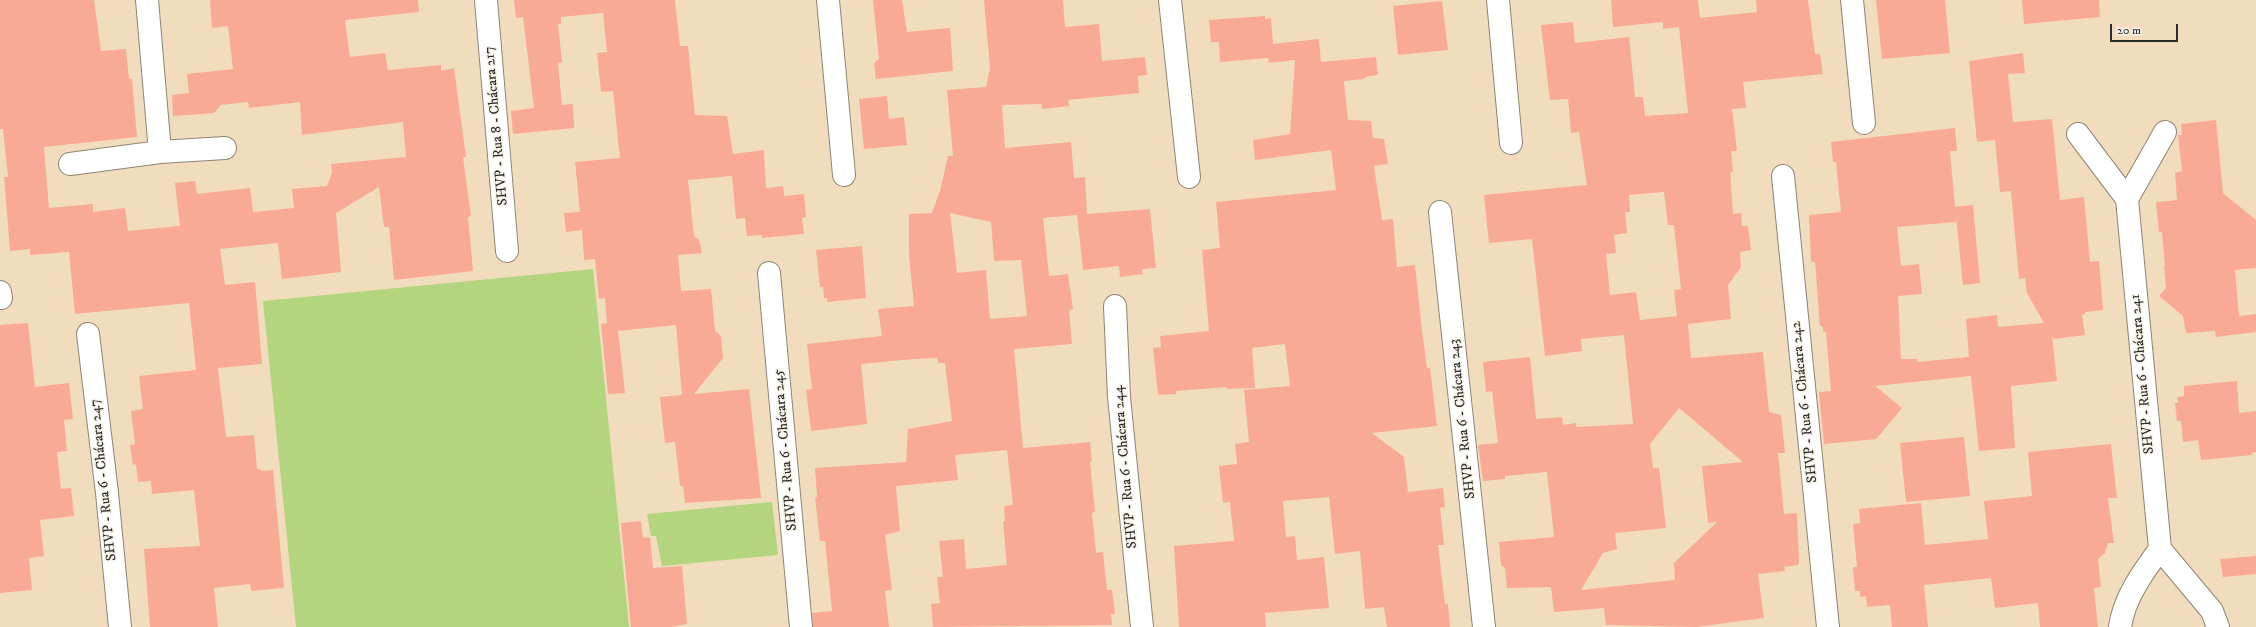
<!DOCTYPE html>
<html>
<head>
<meta charset="utf-8">
<style>
	body { margin:0 }
	#map { position:relative; width:2256px; height:627px; overflow:hidden; background:#f1ddbd; font-family:"IM FELL DW Pica",serif }
	canvas { display:block }
	.scale { position:absolute; left:2110px; top:24px; width:68px; height:18px; box-sizing:border-box; border:2px solid #2b2b2b; border-top:0; padding-left:5px; font-size:12px; line-height:14px; white-space:nowrap; color:#2b2b2b; -webkit-text-stroke:3px #f7f3e8; paint-order:stroke }
</style>
</head>
<body>
<div id="map">
<canvas width="2256" height="627"></canvas>
<div class="scale">20 m</div>
</div>
<script>
const c = document.querySelector('canvas').getContext('2d');
c.lineJoin = 'round';
function fillPath(path, color) {
  c.fillStyle = color;
  c.fill(path, 'evenodd');
}
function trace(path, color, width, dash) {
  c.strokeStyle = color;
  c.lineWidth = width;
  c.lineCap = dash ? 'butt' : 'round';
  c.setLineDash(dash || []);
  c.stroke(path);
}
function write(font, color, halo, rows, align = 'center') {
  c.font = font + ' "IM FELL DW Pica",serif';
  c.lineWidth = 3;
  c.setLineDash([]);
  c.textBaseline = 'middle';
  c.strokeStyle = halo;
  c.fillStyle = color;
  for (const [text, x, y, turn = 0] of rows) {
    c.save();
    c.translate(x, y);
    c.rotate((+turn || 0) * Math.PI / 180);
    c.textAlign = isNaN(turn) ? turn : align;
    if (halo) c.strokeText(text, 0, 0);
    c.fillText(text, 0, 0);
    c.restore();
  }
}
fillPath(new Path2D(`
	M 593,269 L 629,627 L 296,627 L 263,301 Z
	M 772,502 L 778,555 L 662,566 L 656,536 L 651,536 L 647,514 Z`), '#b3d57d');
fillPath(new Path2D(`
	M 0,0 L 94,0 L 101,51 L 126,49 L 129,79 L 132,79 L 137,137 L 44,147 L 49,208 L 93,204 L 93,212 L 125,208 L 128,231 L 180,226 L 175,183 L 195,181 L 197,194 L 250,188 L 253,212 L 294,208 L 292,189 L 327,186 L 332,172 L 331,164 L 406,157 L 403,122 L 302,135 L 300,102 L 249,108 L 248,102 L 221,105 L 214,113 L 173,116 L 172,95 L 189,93 L 187,74 L 233,69 L 228,26 L 212,28 L 210,0 L 418,0 L 419,12 L 345,20 L 350,57 L 385,53 L 388,70 L 441,65 L 441,71 L 454,68 L 466,157 L 463,157 L 471,216 L 468,217 L 473,271 L 394,280 L 389,227 L 384,227 L 379,187 L 336,213 L 341,272 L 282,279 L 278,243 L 220,249 L 225,285 L 255,282 L 262,364 L 218,368 L 226,437 L 254,435 L 257,469 L 260,469 L 261,471 L 273,470 L 284,588 L 251,591 L 250,584 L 214,588 L 218,627 L 150,627 L 144,549 L 200,546 L 194,490 L 152,494 L 151,481 L 138,482 L 136,464 L 133,465 L 130,445 L 135,444 L 131,411 L 143,409 L 139,376 L 196,370 L 189,303 L 75,314 L 69,252 L 30,255 L 30,249 L 10,251 L 4,177 L 8,177 L 3,129 L 0,129 Z
	M 514,0 L 675,0 L 680,46 L 688,46 L 695,115 L 727,116 L 733,154 L 764,150 L 766,188 L 783,186 L 784,196 L 804,194 L 806,217 L 802,218 L 804,234 L 762,238 L 762,235 L 747,236 L 745,218 L 736,219 L 732,176 L 688,180 L 694,236 L 699,240 L 702,253 L 678,255 L 681,291 L 711,289 L 715,331 L 721,336 L 723,358 L 694,394 L 749,389 L 761,498 L 685,503 L 683,486 L 680,486 L 675,442 L 665,443 L 660,397 L 682,395 L 676,325 L 618,331 L 625,393 L 608,394 L 601,324 L 607,323 L 605,298 L 599,299 L 595,259 L 584,260 L 582,230 L 566,232 L 564,213 L 580,212 L 575,162 L 620,158 L 613,91 L 601,92 L 597,53 L 607,52 L 603,13 L 561,17 L 561,24 L 558,24 L 562,62 L 558,63 L 562,105 L 573,104 L 574,128 L 513,134 L 511,111 L 534,108 L 523,17 L 516,18 Z
	M 873,0 L 902,0 L 907,32 L 950,28 L 953,71 L 876,79 L 874,63 L 879,59 Z
	M 984,0 L 1063,0 L 1065,27 L 1099,24 L 1102,61 L 1145,57 L 1147,75 L 1138,76 L 1139,93 L 1068,100 L 1069,106 L 1042,109 L 1042,104 L 1002,105 L 1005,148 L 1071,142 L 1074,178 L 1085,177 L 1087,214 L 1150,209 L 1156,268 L 1142,269 L 1143,274 L 1120,277 L 1119,266 L 1083,270 L 1077,215 L 1043,218 L 1049,276 L 1068,274 L 1073,309 L 1069,310 L 1072,344 L 1014,349 L 1023,448 L 1090,442 L 1092,462 L 1090,462 L 1095,512 L 1092,513 L 1096,553 L 1103,552 L 1107,590 L 1112,590 L 1115,614 L 1111,614 L 1112,625 L 933,627 L 931,604 L 940,603 L 937,577 L 943,577 L 939,541 L 964,539 L 966,569 L 1007,565 L 1003,522 L 1005,521 L 1004,506 L 1013,505 L 1007,450 L 955,455 L 958,480 L 896,486 L 900,531 L 885,535 L 892,590 L 885,591 L 889,627 L 813,627 L 812,613 L 832,611 L 825,541 L 820,541 L 815,497 L 817,497 L 815,468 L 906,462 L 908,429 L 952,421 L 945,363 L 938,363 L 937,358 L 914,359 L 861,364 L 867,424 L 811,431 L 806,390 L 812,389 L 807,344 L 882,336 L 878,309 L 914,306 L 909,255 L 909,214 L 932,213 L 940,191 L 948,156 L 953,156 L 947,90 L 986,87 L 990,68 ZM 950,213 L 991,222 L 994,261 L 1021,260 L 1027,316 L 990,319 L 986,270 L 957,273 Z
	M 1611,0 L 1698,0 L 1700,18 L 1757,12 L 1756,0 L 1808,0 L 1815,54 L 1820,54 L 1823,74 L 1743,82 L 1746,108 L 1732,109 L 1737,151 L 1731,151 L 1733,172 L 1730,172 L 1733,214 L 1741,213 L 1742,226 L 1748,226 L 1751,250 L 1740,252 L 1741,267 L 1728,285 L 1731,319 L 1688,324 L 1691,358 L 1763,352 L 1769,412 L 1781,415 L 1785,453 L 1778,453 L 1784,514 L 1797,513 L 1799,561 L 1798,565 L 1784,567 L 1785,571 L 1758,574 L 1764,618 L 1696,627 L 1606,625 L 1604,608 L 1554,612 L 1551,587 L 1507,588 L 1505,568 L 1501,565 L 1499,542 L 1554,537 L 1547,472 L 1505,476 L 1505,479 L 1483,481 L 1478,445 L 1498,443 L 1492,391 L 1486,392 L 1483,362 L 1530,357 L 1536,419 L 1562,417 L 1563,425 L 1576,423 L 1576,427 L 1633,424 L 1624,335 L 1581,339 L 1582,351 L 1545,356 L 1532,239 L 1489,243 L 1484,195 L 1587,185 L 1579,132 L 1571,133 L 1568,99 L 1550,100 L 1541,25 L 1573,22 L 1575,43 L 1629,37 L 1635,97 L 1643,97 L 1645,116 L 1688,113 L 1679,27 L 1663,29 L 1663,22 L 1613,27 ZM 1664,192 L 1668,225 L 1674,225 L 1681,289 L 1674,290 L 1677,316 L 1640,320 L 1636,292 L 1610,295 L 1606,254 L 1616,253 L 1614,235 L 1627,233 L 1625,212 L 1630,212 L 1629,195 ZM 1679,408 L 1743,462 L 1702,466 L 1708,523 L 1717,522 L 1674,563 L 1675,580 L 1581,590 L 1603,553 L 1617,549 L 1615,533 L 1666,528 L 1659,468 L 1653,468 L 1650,444 Z
	M 1876,0 L 1945,0 L 1950,53 L 1882,59 Z
	M 2022,0 L 2099,0 L 2100,17 L 2024,24 Z
	M 1442,1 L 1448,50 L 1398,55 L 1393,6 Z
	M 1265,16 L 1265,19 L 1271,18 L 1273,44 L 1319,39 L 1321,62 L 1376,57 L 1378,75 L 1368,76 L 1363,79 L 1344,81 L 1348,120 L 1371,121 L 1373,138 L 1384,139 L 1388,164 L 1374,166 L 1382,220 L 1393,219 L 1397,267 L 1415,265 L 1422,330 L 1427,368 L 1430,368 L 1437,426 L 1372,433 L 1404,457 L 1408,492 L 1443,488 L 1445,507 L 1440,508 L 1444,545 L 1438,545 L 1445,604 L 1448,604 L 1450,627 L 1387,627 L 1384,607 L 1365,609 L 1360,551 L 1335,554 L 1329,497 L 1283,501 L 1286,537 L 1295,536 L 1297,560 L 1324,557 L 1329,608 L 1265,613 L 1266,627 L 1179,627 L 1174,546 L 1234,541 L 1230,502 L 1223,503 L 1219,466 L 1237,464 L 1235,444 L 1249,442 L 1244,390 L 1290,386 L 1285,344 L 1252,348 L 1255,388 L 1227,389 L 1227,387 L 1176,391 L 1176,394 L 1158,395 L 1153,348 L 1161,347 L 1160,336 L 1209,331 L 1202,250 L 1220,248 L 1216,202 L 1336,190 L 1331,150 L 1255,160 L 1253,140 L 1290,134 L 1295,60 L 1269,63 L 1268,58 L 1220,62 L 1219,42 L 1211,42 L 1209,20 Z
	M 2023,53 L 2025,73 L 2008,74 L 2013,122 L 2052,119 L 2060,200 L 2084,197 L 2090,262 L 2099,261 L 2103,310 L 2085,312 L 2085,314 L 2082,315 L 2085,335 L 2054,339 L 2052,336 L 2057,381 L 2011,386 L 2015,448 L 1979,451 L 1971,376 L 1875,386 L 1902,408 L 1876,439 L 1824,444 L 1819,392 L 1831,391 L 1826,332 L 1823,332 L 1823,327 L 1820,326 L 1815,262 L 1811,262 L 1809,215 L 1841,212 L 1836,162 L 1833,162 L 1831,142 L 1955,128 L 1957,151 L 1950,151 L 1955,207 L 1973,205 L 1980,283 L 1963,285 L 1956,217 L 1956,222 L 1897,227 L 1901,266 L 1919,264 L 1922,294 L 1898,296 L 1901,359 L 1917,359 L 1917,362 L 1969,357 L 1966,319 L 1997,315 L 1998,327 L 2044,323 L 2027,293 L 2025,278 L 2019,279 L 2011,191 L 2000,192 L 1995,140 L 1977,142 L 1969,61 Z
	M 887,96 L 889,119 L 904,117 L 907,145 L 864,149 L 859,99 Z
	M 2216,120 L 2223,193 L 2256,220 L 2256,268 L 2235,270 L 2239,316 L 2256,314 L 2256,332 L 2216,337 L 2215,331 L 2186,333 L 2183,316 L 2159,296 L 2166,288 L 2164,266 L 2165,266 L 2162,232 L 2159,232 L 2156,202 L 2177,200 L 2175,173 L 2182,171 L 2178,135 L 2182,135 L 2181,124 Z
	M 862,246 L 866,298 L 827,302 L 827,298 L 824,298 L 823,287 L 820,287 L 816,250 Z
	M 28,323 L 35,387 L 69,383 L 73,419 L 64,420 L 67,451 L 57,452 L 61,489 L 71,488 L 74,516 L 40,520 L 44,556 L 29,558 L 32,590 L 0,593 L 0,325 Z
	M 2237,381 L 2239,413 L 2256,411 L 2256,452 L 2251,453 L 2252,455 L 2201,460 L 2198,440 L 2183,442 L 2181,421 L 2177,421 L 2175,403 L 2178,403 L 2177,397 L 2184,396 L 2184,386 Z
	M 1964,437 L 1970,496 L 1906,502 L 1900,443 Z
	M 2111,444 L 2117,498 L 2108,498 L 2114,543 L 2108,543 L 2105,553 L 2098,559 L 2101,587 L 2094,588 L 2098,627 L 2040,627 L 2038,603 L 1995,608 L 1991,578 L 1924,585 L 1928,627 L 1892,627 L 1890,605 L 1867,607 L 1866,596 L 1860,597 L 1860,591 L 1855,591 L 1853,567 L 1857,567 L 1853,524 L 1860,523 L 1859,509 L 1921,503 L 1925,545 L 1988,539 L 1984,501 L 2032,496 L 2028,452 Z
	M 641,521 L 643,538 L 650,537 L 653,568 L 682,566 L 687,624 L 671,627 L 631,627 L 621,523 Z
	M 2256,556 L 2256,574 L 2223,577 L 2220,559 Z`), '#f9aa94');
const minor = new Path2D(`
	M 147,0 L 160,152
	M 486,0 L 507,251
	M 828,0 L 844,175
	M 1170,0 L 1189,177
	M 1498,0 L 1511,143
	M 1852,0 L 1864,123
	M 2078,134 L 2127,199 L 2165,132
	M 70,164 L 160,152 L 225,148
	M 1783,176 L 1828,627
	M 1440,212 L 1484,627
	M 769,273 L 801,627
	M 0,292 L 1,298
	M 1115,306 L 1119,397 L 1142,627
	M 88,334 L 107,493 L 120,627
	M 2160,549 L 2212,611 L 2218,627
	M 2120,627 C 2124,598 2143,572 2160,549 L 2127,199`);
trace(minor, '#8e8474', 24);
trace(minor, '#fff', 22);
write('14px', '#2b2b2b', '#f7f3e8', [
	["SHVP - Rua 8 - Chácara 217",497,126,-95],
	["SHVP - Rua 6 - Chácara 241",2143,374,-95],
	["SHVP - Rua 6 - Chácara 242",1805,402,-96],
	["SHVP - Rua 6 - Chácara 243",1463,419,-96],
	["SHVP - Rua 6 - Chácara 245",786,450,-95],
	["SHVP - Rua 6 - Chácara 244",1126,467,-95],
	["SHVP - Rua 6 - Chácara 247",104,480,-96]
]);
</script>
</body>
</html>
